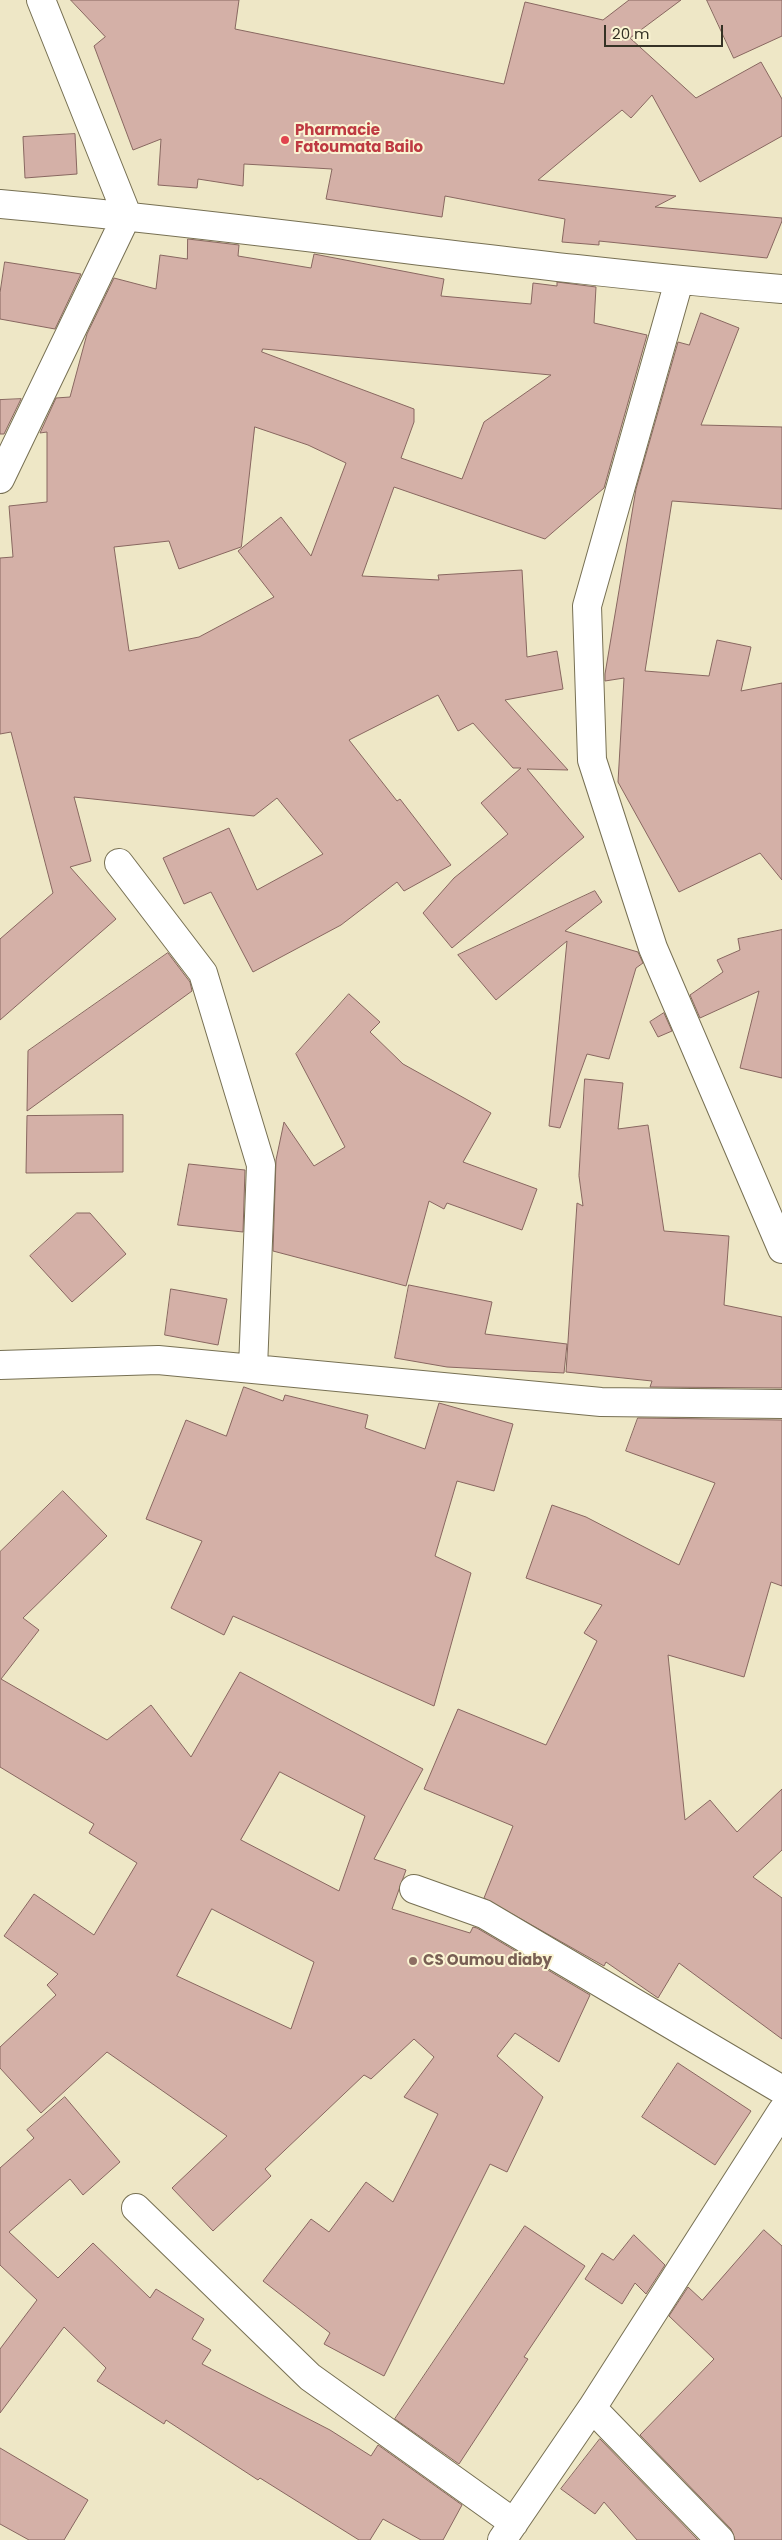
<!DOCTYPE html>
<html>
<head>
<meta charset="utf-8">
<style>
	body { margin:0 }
	#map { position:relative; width:782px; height:2540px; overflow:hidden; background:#eee7c6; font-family:Poppins,sans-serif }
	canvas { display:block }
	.scale { position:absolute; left:604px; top:25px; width:119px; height:22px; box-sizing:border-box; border:2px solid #353225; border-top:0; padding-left:6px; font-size:15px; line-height:18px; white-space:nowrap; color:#353225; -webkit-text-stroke:4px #fbf4d3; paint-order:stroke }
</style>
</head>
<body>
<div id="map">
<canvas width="782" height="2540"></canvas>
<div class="scale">20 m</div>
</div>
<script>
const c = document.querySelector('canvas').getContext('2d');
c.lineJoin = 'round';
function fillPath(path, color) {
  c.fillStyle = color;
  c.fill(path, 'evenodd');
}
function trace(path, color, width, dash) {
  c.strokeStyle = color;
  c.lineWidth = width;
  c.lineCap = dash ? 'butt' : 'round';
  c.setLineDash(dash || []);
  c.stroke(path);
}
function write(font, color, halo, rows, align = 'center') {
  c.font = font + ' Poppins,sans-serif';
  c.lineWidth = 4;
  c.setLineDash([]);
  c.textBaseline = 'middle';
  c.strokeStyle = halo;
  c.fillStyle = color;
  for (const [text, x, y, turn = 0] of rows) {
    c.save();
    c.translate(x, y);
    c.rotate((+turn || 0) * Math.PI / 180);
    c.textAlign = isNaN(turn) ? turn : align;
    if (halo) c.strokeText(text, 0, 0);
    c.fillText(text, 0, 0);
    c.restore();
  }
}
const building = new Path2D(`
	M 71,0 L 239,0 L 235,29 L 504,84 L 525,2 L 603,20 L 629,0 L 681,0 L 630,38 L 696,98 L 761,62 L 782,99 L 782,136 L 700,182 L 652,95 L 631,118 L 622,110 L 538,180 L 676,196 L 655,207 L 782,218 L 782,221 L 767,258 L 599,241 L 599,245 L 562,242 L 565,219 L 445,196 L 442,217 L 326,199 L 332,169 L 244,164 L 243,186 L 198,179 L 197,188 L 158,185 L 161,139 L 133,150 L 94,46 L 105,37 Z
	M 707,0 L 782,0 L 782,36 L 734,58 Z
	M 75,134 L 77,174 L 25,178 L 23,137 Z
	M 188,239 L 239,245 L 238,256 L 311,268 L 314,254 L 444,279 L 441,296 L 531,304 L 533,283 L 557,286 L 557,282 L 596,287 L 594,323 L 647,335 L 604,488 L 545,539 L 394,487 L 362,576 L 439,580 L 438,575 L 522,570 L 527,657 L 557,651 L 563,689 L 505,700 L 568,770 L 527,769 L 584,837 L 452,948 L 423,913 L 454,878 L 508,834 L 481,803 L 521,768 L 513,768 L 473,723 L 458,731 L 438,695 L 349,740 L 397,801 L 400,799 L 451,865 L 404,891 L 397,882 L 341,925 L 253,972 L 211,892 L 184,904 L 163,858 L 229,828 L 257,890 L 323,854 L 277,798 L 254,816 L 74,797 L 91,861 L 70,867 L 116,919 L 0,1020 L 0,939 L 53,893 L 11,732 L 0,734 L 0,558 L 13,557 L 9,506 L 47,502 L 47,432 L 40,433 L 56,398 L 70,397 L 87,334 L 114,278 L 156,289 L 160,255 L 187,259 ZM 263,349 L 476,368 L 551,375 L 484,422 L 462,479 L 401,458 L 414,422 L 414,409 L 262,352 ZM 255,427 L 308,445 L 346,463 L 311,556 L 281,517 L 238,551 L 274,597 L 199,637 L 129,651 L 114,547 L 169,541 L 179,569 L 241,547 Z
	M 5,262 L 81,274 L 55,329 L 0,319 L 0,293 Z
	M 701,313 L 739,328 L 701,425 L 782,427 L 782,509 L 672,501 L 645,671 L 709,676 L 717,640 L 751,647 L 741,691 L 782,683 L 782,880 L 760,853 L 679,892 L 618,782 L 624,678 L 605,681 L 605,674 L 636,489 L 678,342 L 689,345 Z
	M 21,399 L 4,434 L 0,434 L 0,400 Z
	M 595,891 L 602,902 L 565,931 L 638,952 L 643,963 L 636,968 L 609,1059 L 587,1054 L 560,1128 L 549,1126 L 567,941 L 496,1000 L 458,955 Z
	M 782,930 L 782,1078 L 740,1068 L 759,991 L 700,1018 L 690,995 L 723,972 L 717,960 L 740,950 L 738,939 Z
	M 168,953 L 190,982 L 192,991 L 27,1111 L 28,1051 Z
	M 349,994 L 380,1022 L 370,1032 L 403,1064 L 491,1113 L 463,1162 L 537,1189 L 522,1230 L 447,1203 L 444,1209 L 429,1201 L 406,1286 L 273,1251 L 276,1160 L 284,1122 L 314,1166 L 345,1147 L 296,1054 Z
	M 664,1013 L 672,1031 L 658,1037 L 650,1022 Z
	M 585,1079 L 623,1083 L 618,1129 L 648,1125 L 664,1231 L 729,1236 L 724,1305 L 782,1317 L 782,1388 L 650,1387 L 652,1381 L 566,1372 L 577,1203 L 583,1206 L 579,1176 Z
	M 123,1115 L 123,1172 L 26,1173 L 27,1116 Z
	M 189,1164 L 245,1170 L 243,1232 L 178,1225 Z
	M 77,1213 L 90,1213 L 126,1254 L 72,1302 L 30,1256 Z
	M 409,1285 L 492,1302 L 485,1334 L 567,1344 L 564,1373 L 447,1367 L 395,1358 Z
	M 171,1289 L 227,1299 L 218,1345 L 165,1335 Z
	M 244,1387 L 283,1401 L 285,1395 L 368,1415 L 365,1428 L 425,1449 L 439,1403 L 513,1424 L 494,1491 L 457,1481 L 435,1556 L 471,1573 L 434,1706 L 233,1616 L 224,1635 L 171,1608 L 202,1541 L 146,1519 L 186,1420 L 226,1436 Z
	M 638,1418 L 782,1420 L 782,1586 L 771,1582 L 744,1677 L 668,1655 L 685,1820 L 710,1800 L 737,1832 L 782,1789 L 782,1850 L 753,1877 L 782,1898 L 782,2039 L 679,1963 L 658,1998 L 606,1962 L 604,1966 L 484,1898 L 513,1826 L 424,1789 L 458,1709 L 546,1745 L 597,1641 L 584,1633 L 602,1605 L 526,1578 L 552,1505 L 586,1517 L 679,1565 L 715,1483 L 626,1451 Z
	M 63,1491 L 107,1536 L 23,1618 L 39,1630 L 1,1679 L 107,1740 L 151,1705 L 191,1757 L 240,1672 L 423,1769 L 374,1859 L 406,1870 L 392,1909 L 470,1933 L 473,1927 L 477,1928 L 590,1995 L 559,2062 L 515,2033 L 497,2056 L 543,2097 L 507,2172 L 490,2164 L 384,2376 L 324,2344 L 330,2333 L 263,2281 L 311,2219 L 329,2232 L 366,2182 L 393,2202 L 438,2114 L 404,2097 L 434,2057 L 414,2039 L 371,2079 L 364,2075 L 265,2169 L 271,2176 L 213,2231 L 172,2188 L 227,2136 L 107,2052 L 41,2113 L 0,2068 L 0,2047 L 56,1995 L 47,1985 L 58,1974 L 4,1936 L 34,1894 L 94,1935 L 137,1863 L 89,1833 L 94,1824 L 0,1767 L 0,1552 ZM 280,1772 L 365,1816 L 339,1891 L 241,1840 ZM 212,1909 L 314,1962 L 291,2029 L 177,1976 Z
	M 678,2063 L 751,2111 L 715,2165 L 642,2117 Z
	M 65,2097 L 120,2162 L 83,2195 L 70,2179 L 9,2232 L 58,2278 L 93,2243 L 150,2298 L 156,2289 L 204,2319 L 192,2339 L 211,2350 L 202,2364 L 330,2430 L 371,2456 L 378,2445 L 462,2505 L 443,2540 L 421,2540 L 383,2519 L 370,2540 L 359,2540 L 260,2478 L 258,2480 L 166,2420 L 164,2424 L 97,2381 L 106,2368 L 64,2327 L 0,2413 L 0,2349 L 37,2300 L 0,2265 L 0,2168 L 34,2138 L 27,2130 Z
	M 525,2226 L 585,2266 L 524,2357 L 528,2359 L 459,2464 L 395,2419 Z
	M 764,2230 L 782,2246 L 782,2540 L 735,2540 L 731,2529 L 640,2435 L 714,2359 L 669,2316 L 688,2287 L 702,2300 Z
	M 634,2235 L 665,2265 L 646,2294 L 635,2283 L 622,2304 L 585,2279 L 602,2253 L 613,2260 Z
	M 600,2439 L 698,2540 L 637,2540 L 604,2502 L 595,2514 L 561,2489 Z
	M 0,2448 L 88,2500 L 64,2540 L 29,2540 L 0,2524 Z`);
fillPath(building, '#d4b0a7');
trace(building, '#886760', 1);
const minor = new Path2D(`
	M 0,204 C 261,227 521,268 782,289
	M 679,281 L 587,606 L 592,760 L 653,948 L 782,1249
	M 0,479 L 127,215 L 41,0
	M 119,863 L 203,973 L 261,1165 L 253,1368
	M 0,1365 L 158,1360 L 601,1402 L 782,1404
	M 414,1889 L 484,1914 L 782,2090
	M 136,2208 L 310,2377 L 514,2523
	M 592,2408 L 720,2540
	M 502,2540 L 592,2408 L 782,2111`);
trace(minor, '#777053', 30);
trace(minor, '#fff', 28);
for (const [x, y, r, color] of [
	[285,140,5,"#e0444e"],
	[413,1961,5,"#8d6e63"]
]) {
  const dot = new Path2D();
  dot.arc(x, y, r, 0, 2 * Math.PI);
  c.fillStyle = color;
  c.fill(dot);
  trace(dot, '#fbf4d3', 2);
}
write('bold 15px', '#be3a42', '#fbf4d3', [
	["Pharmacie",295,131],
	["Fatoumata Bailo",295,148]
], 'left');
write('bold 15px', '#785e54', '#fbf4d3', [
	["CS Oumou diaby",423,1961]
], 'left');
</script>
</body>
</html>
